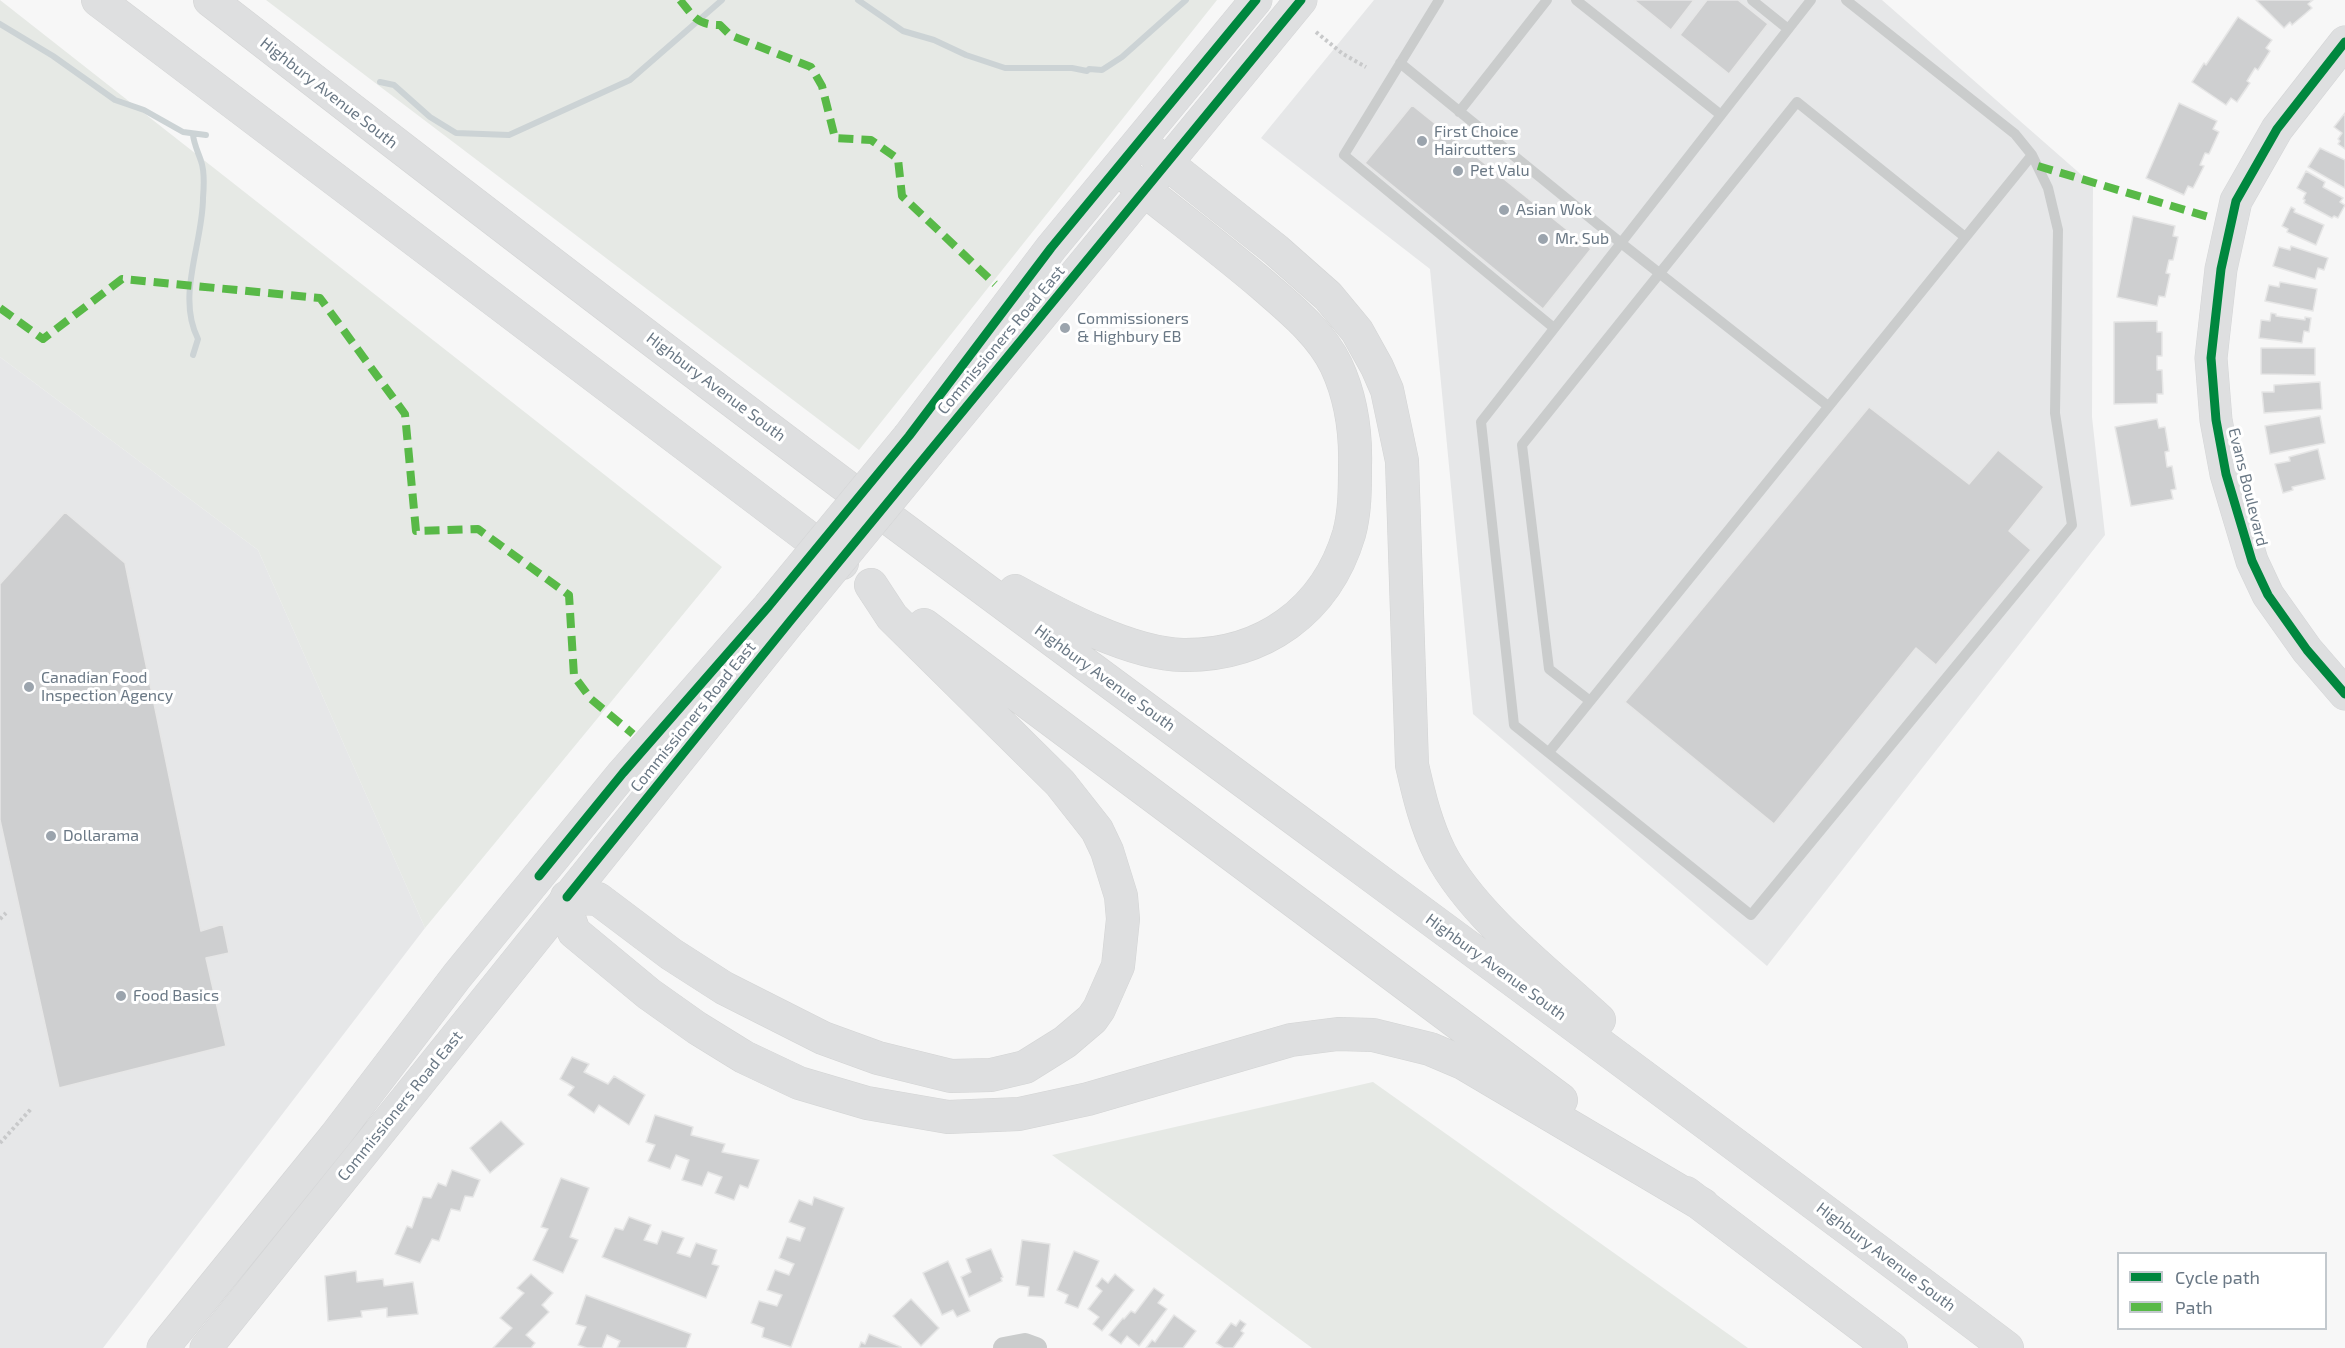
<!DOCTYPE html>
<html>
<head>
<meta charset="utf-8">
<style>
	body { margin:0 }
	#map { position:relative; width:2345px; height:1348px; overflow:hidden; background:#f7f7f7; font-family:"Exo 2",sans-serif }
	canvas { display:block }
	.legend { position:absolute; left:2117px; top:1252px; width:210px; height:78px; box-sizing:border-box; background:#fff; border:2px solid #c3c9ce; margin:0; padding:8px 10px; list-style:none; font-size:18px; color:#6a7885 }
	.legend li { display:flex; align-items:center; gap:12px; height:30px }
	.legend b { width:30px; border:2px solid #c3c9ce }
</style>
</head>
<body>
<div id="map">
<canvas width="2345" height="1348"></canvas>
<ul class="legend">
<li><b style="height:8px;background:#00873e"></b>Cycle path</li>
<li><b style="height:8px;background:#58b947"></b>Path</li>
</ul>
</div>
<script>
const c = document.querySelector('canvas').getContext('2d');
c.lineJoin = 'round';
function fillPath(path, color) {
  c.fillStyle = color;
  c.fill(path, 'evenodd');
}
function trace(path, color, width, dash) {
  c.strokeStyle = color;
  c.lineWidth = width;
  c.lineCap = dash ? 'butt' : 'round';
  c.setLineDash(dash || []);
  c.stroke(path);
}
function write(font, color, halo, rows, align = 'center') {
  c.font = font + ' "Exo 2",sans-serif';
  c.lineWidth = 6;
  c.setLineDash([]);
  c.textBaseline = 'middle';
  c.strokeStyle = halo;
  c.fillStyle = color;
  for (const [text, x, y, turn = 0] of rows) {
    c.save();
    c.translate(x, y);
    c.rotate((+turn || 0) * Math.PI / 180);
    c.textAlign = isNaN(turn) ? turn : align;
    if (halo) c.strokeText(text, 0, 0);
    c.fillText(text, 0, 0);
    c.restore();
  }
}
fillPath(new Path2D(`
	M 1374,0 L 1882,0 L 2093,185 L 2092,417 L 2105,535 L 1767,966 L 1473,714 L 1430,269 L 1261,138 Z
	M 0,357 L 258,550 L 425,928 L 103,1348 L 0,1348 Z`), '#e6e7e8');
fillPath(new Path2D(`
	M 0,0 L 722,567 L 425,928 L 258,550 L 0,357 Z
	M 266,0 L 1217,0 L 859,450 Z
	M 1373,1082 L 1748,1348 L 1312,1348 L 1052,1155 Z`), '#e6e9e5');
trace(new Path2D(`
	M 858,0 L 903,31 L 934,40 L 966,55 L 1005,68 L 1072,68 L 1087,71 L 1089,69 L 1102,70 L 1122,57 L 1186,0
	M 0,24 L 53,56 L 115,100 L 144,110 L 183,132 L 206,135
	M 380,82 L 394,85 L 430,117 L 456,133 L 509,135 L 630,80 L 722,0
	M 193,355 L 198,339 C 176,296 203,243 203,198 C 204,186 205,172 201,161 C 198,152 194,144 193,135`), '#ccd3d5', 6);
const building = new Path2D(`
	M 1634,0 L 1694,0 L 1671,30 Z
	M 1707,0 L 1738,0 L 1768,24 L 1729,74 L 1680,35 Z
	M 2256,0 L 2313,0 L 2308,4 L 2312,8 L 2292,25 L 2290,22 L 2284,28 Z
	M 2238,17 L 2272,40 L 2266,48 L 2270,51 L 2258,70 L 2255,68 L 2247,81 L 2250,83 L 2237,102 L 2231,98 L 2226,105 L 2192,82 L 2204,63 L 2206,65 Z
	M 2179,103 L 2217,121 L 2213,129 L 2219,132 L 2209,154 L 2205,153 L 2200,165 L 2204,166 L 2193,188 L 2188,186 L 2184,195 L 2146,178 Z
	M 1412,105 L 1591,249 L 1543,309 L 1365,163 Z
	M 2345,113 L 2345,149 L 2338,144 L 2340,141 L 2338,139 L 2342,133 L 2334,127 Z
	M 2320,148 L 2345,160 L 2345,188 L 2308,167 Z
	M 2306,171 L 2325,182 L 2323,187 L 2343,198 L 2340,202 L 2345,205 L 2338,218 L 2334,216 L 2332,218 L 2304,203 L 2305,200 L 2303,199 L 2306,193 L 2297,188 Z
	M 2291,207 L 2295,209 L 2294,212 L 2324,225 L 2316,245 L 2287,232 L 2288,229 L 2282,226 Z
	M 2133,216 L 2175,226 L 2173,236 L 2178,237 L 2173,260 L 2169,260 L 2166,273 L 2170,274 L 2165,297 L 2159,296 L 2157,306 L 2117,297 Z
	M 2291,246 L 2328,258 L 2324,270 L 2318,268 L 2315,279 L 2273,266 L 2279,247 L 2290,250 Z
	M 2280,282 L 2317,289 L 2313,311 L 2265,301 L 2269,285 L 2279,287 Z
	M 2271,313 L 2276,314 L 2276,316 L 2305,320 L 2305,317 L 2311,318 L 2309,332 L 2304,331 L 2302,343 L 2259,338 L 2261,320 L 2270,321 Z
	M 2157,321 L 2157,332 L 2162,332 L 2162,356 L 2157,356 L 2157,370 L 2162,370 L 2163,394 L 2157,394 L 2157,403 L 2114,404 L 2114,322 Z
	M 2261,348 L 2315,348 L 2315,375 L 2261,374 Z
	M 2320,382 L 2322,409 L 2264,413 L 2262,392 L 2274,392 L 2274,385 Z
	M 1869,407 L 1969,484 L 1998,450 L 2044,487 L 2009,531 L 2031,550 L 1936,665 L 1916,648 L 1774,824 L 1625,702 Z
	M 2320,416 L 2325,443 L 2270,454 L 2265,426 Z
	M 2157,419 L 2159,428 L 2165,427 L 2169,451 L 2165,452 L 2167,467 L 2172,466 L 2176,489 L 2171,490 L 2173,499 L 2131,506 L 2115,427 Z
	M 2318,449 L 2325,479 L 2292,487 L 2293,490 L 2283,493 L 2275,464 L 2290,461 L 2289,457 Z
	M 65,512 L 125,563 L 201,931 L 223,924 L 229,953 L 206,958 L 226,1046 L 59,1088 L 0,820 L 0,584 Z
	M 572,1057 L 589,1064 L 584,1072 L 608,1084 L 614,1076 L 645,1095 L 629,1125 L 599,1105 L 594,1113 L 568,1095 L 574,1087 L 560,1079 Z
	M 655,1115 L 693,1127 L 691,1135 L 725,1144 L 722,1152 L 759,1160 L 748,1188 L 740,1185 L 734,1200 L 715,1193 L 722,1177 L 708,1172 L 702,1186 L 682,1180 L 689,1160 L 676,1155 L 670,1169 L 648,1161 L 655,1145 L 646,1142 Z
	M 501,1121 L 524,1144 L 490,1173 L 470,1148 Z
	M 452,1170 L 480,1180 L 473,1197 L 465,1196 L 460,1211 L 451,1209 L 439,1241 L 432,1239 L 420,1263 L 395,1254 L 407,1226 L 412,1228 L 423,1197 L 431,1198 L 438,1183 L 446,1186 Z
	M 561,1178 L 589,1188 L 570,1237 L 578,1240 L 563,1273 L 533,1260 L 548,1229 L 541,1227 Z
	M 814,1197 L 844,1208 L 791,1347 L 762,1337 L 764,1328 L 751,1323 L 759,1301 L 777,1306 L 782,1295 L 767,1290 L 775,1270 L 789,1275 L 794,1264 L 779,1258 L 787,1237 L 800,1241 L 805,1228 L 789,1222 L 799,1200 L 812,1205 Z
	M 629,1217 L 651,1225 L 644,1240 L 657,1244 L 662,1231 L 684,1238 L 677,1253 L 690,1257 L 696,1243 L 717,1250 L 712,1264 L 719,1266 L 706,1298 L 602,1257 L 615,1228 L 623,1230 Z
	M 1022,1240 L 1050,1244 L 1044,1297 L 1028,1296 L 1029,1287 L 1016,1285 Z
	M 991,1249 L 1003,1277 L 1001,1278 L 1002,1281 L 969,1297 L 961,1277 L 971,1272 L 966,1259 Z
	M 1074,1251 L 1099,1261 L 1078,1308 L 1065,1303 L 1068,1295 L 1057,1290 Z
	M 948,1261 L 970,1311 L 957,1317 L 953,1310 L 942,1315 L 923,1273 Z
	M 356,1271 L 357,1282 L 383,1279 L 384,1286 L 413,1282 L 418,1314 L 387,1317 L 387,1308 L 361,1311 L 362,1317 L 328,1321 L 325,1276 Z
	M 531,1274 L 553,1293 L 542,1305 L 549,1312 L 526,1335 L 535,1343 L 531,1348 L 493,1348 L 512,1328 L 500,1318 L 524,1293 L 517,1288 Z
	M 1115,1274 L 1134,1290 L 1102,1331 L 1093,1324 L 1099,1317 L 1088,1309 L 1102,1291 L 1096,1286 L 1102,1278 L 1108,1283 Z
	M 1154,1288 L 1164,1295 L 1158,1303 L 1167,1309 L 1139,1346 L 1127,1336 L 1121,1344 L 1109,1335 L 1123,1318 L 1124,1319 L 1131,1311 L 1135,1313 Z
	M 586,1295 L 691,1334 L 686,1348 L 617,1348 L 620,1341 L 607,1335 L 602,1348 L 587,1348 L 578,1345 L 586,1327 L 576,1324 Z
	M 911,1299 L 939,1328 L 921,1346 L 893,1316 Z
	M 1174,1315 L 1196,1331 L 1183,1348 L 1146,1348 L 1152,1340 L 1155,1342 Z
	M 1240,1320 L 1246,1324 L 1241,1331 L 1244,1333 L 1233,1348 L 1224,1348 L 1216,1343 L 1231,1323 L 1236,1326 Z
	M 869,1334 L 901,1347 L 901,1348 L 859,1348 L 861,1342 L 865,1344 Z`);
fillPath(building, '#cecfd0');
trace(building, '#e6e6e6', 1.5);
const secondary = new Path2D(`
	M 2345,42 L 2277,129 L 2236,201 L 2221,269 L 2211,358 L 2216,420 L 2226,474 L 2252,561 L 2268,595 L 2307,650 L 2345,694
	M 909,436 L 1051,248 L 1256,0
	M 929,452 L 1301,0
	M 163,1348 L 335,1136 L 457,976 L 623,773 L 769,606
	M 206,1348 L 791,620`);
const highway = new Path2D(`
	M 98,0 L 842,563
	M 210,0 C 442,180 674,359 910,534 C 1275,806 1644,1074 2007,1348
	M 1140,142 L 1276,250 L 1328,296 L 1357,331 L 1377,367 L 1387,390 L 1402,461 L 1412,765 C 1419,796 1426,825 1440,853 C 1473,916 1547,972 1599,1020
	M 871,585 L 892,617 L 1060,783 L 1097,830 L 1107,851 L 1121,896 L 1123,919 L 1118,966 L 1099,1009 L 1092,1019 L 1065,1042 L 1025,1067 L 991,1075 L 951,1076 L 878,1058 L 823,1038 L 724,988 L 671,954 L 598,899 L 567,897 L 569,918 L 574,932 L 649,994 L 697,1028 L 744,1057 L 799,1083 L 867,1103 L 948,1117 L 1019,1114 L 1088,1099 L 1291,1040 L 1338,1034 L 1373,1035 L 1430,1049 L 1463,1063 L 1703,1205
	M 1015,591 C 1060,616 1131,654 1183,655 C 1263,656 1326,611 1349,534 C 1355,512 1355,489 1355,466 C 1356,431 1351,397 1336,365 C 1320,332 1289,308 1263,285 C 1216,245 1166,208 1118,169
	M 924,625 L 1561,1100
	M 1686,1193 L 1891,1348`);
trace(secondary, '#d4d5d6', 33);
trace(highway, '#d3d4d4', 34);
trace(new Path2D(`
	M 1316,32 L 1343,54 L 1366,67
	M 0,919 L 6,913
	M 0,1143 L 31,1109`), '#c8c9ca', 4, [3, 3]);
trace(new Path2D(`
	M 1439,0 L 1344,155 L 1554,328
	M 1576,0 L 1721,115
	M 1752,0 L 1788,29
	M 1811,0 L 1481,422 L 1514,725 L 1751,915 L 2072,525 L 2055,413 L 2058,230 L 2048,188 L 2032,155 L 2015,134 L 1846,0
	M 1400,63 L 1621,243 L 1828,406
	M 1459,112 L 1547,0
	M 1590,701 L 1549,669 L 1522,445 L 1797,102 L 1965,237
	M 1549,752 L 2032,155`), '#cacccc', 10);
trace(new Path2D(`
	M 1004,1348 L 1025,1344 L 1036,1348`), '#cacccc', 22);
trace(secondary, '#dedfe0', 32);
trace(highway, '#dedfe0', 33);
const secondaryBridge = new Path2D(`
	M 769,606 L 909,436
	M 791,620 L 929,452`);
trace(secondaryBridge, '#d4d5d6', 33, []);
trace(secondaryBridge, '#dedfe0', 32);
trace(new Path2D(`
	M 680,0 C 694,17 697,25 720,25 L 730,35 L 811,67 L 822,86 L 835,138 L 871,140 L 898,159 L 902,196 L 995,284
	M 2038,166 L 2212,218
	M 0,308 L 43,339 L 122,279 L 320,298 L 405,414 L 416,531 L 478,529 L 569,595 L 574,676 L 591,699 L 633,734`), '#58b947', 8, [15, 8]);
trace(new Path2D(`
	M 2345,42 L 2277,129 L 2236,201 L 2221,269 L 2211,358 L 2216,420 L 2226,474 L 2252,561 L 2268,595 L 2307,650 L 2345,694
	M 539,876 L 623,773 L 769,606 L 909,436 L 1051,248 L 1256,0
	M 567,897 L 791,620 L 1301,0`), '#00873e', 9);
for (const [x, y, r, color] of [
	[1422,141,6,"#9ba4ad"],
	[1458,171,6,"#9ba4ad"],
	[1504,210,6,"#9ba4ad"],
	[1543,239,6,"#9ba4ad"],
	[1065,328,6,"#9ba4ad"],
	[29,687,6,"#9ba4ad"],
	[51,836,6,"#9ba4ad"],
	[121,996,6,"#9ba4ad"]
]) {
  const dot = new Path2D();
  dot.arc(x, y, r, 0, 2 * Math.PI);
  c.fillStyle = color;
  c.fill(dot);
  trace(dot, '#fff', 2);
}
write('16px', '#6a7885', '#fff', [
	["Highbury Avenue South",329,93,38],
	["Commissioners Road East",1001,340,-50],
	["Highbury Avenue South",716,387,37],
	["Evans Boulevard",2248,487,76],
	["Highbury Avenue South",1105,678,36],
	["Commissioners Road East",693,717,-51],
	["Highbury Avenue South",1496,967,36],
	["Commissioners Road East",400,1106,-51],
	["Highbury Avenue South",1886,1257,37]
]);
write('16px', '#6a7885', '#fff', [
	["First Choice",1434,132],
	["Haircutters",1434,150],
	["Pet Valu",1470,171],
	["Asian Wok",1516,210],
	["Mr. Sub",1555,239],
	["Commissioners",1077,319],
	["& Highbury EB",1077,337],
	["Canadian Food",41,678],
	["Inspection Agency",41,696],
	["Dollarama",63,836],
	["Food Basics",133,996]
], 'left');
</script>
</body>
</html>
